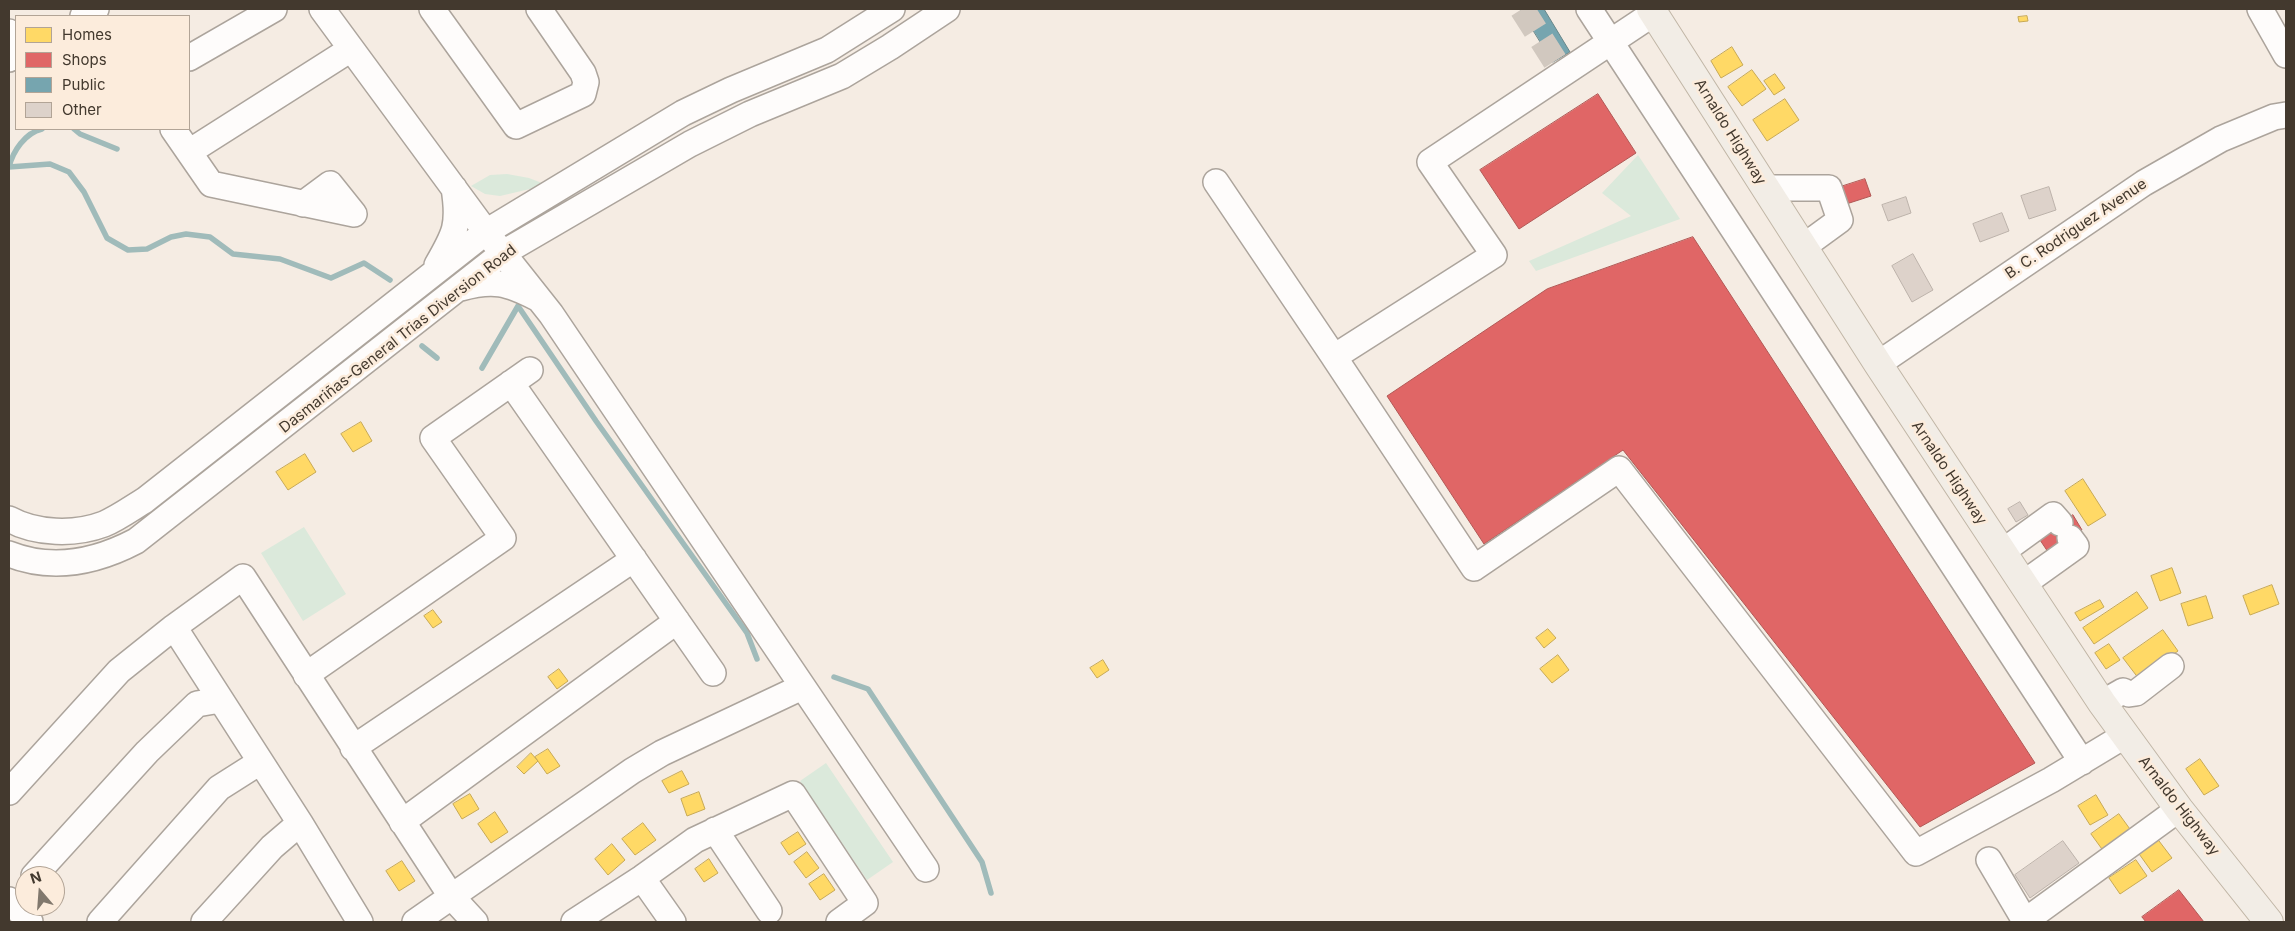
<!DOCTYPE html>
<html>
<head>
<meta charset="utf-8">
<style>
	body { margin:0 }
	#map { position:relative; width:2295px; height:931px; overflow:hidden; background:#f5ece3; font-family:Inter,sans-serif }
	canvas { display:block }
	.frame { position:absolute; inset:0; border:10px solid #43392e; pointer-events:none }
	.legend { position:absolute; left:15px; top:15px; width:175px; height:115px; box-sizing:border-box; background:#fcecdc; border:1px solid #b2a496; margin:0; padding:6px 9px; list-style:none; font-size:15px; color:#43392e }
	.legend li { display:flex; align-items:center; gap:10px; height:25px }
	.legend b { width:25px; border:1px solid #b2a496 }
	.north { position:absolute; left:15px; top:866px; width:50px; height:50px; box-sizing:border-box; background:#fcecdc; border:1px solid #b2a496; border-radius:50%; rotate:342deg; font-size:14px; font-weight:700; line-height:20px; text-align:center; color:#43392e }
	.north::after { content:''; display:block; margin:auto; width:18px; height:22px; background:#81786d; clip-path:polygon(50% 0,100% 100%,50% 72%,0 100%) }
</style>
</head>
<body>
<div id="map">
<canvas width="2295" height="931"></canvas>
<div class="frame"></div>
<ul class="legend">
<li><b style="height:14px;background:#ffd966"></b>Homes</li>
<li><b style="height:14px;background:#e06666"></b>Shops</li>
<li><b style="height:14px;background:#76a5af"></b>Public</li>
<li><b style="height:14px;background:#ddd2ca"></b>Other</li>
</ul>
<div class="north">N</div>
</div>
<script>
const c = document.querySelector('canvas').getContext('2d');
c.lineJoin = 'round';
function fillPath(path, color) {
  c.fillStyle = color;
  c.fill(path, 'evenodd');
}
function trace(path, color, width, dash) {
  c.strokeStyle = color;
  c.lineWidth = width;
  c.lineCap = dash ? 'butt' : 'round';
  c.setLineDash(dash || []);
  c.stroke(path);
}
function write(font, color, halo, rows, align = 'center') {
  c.font = font + ' Inter,sans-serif';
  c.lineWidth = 5;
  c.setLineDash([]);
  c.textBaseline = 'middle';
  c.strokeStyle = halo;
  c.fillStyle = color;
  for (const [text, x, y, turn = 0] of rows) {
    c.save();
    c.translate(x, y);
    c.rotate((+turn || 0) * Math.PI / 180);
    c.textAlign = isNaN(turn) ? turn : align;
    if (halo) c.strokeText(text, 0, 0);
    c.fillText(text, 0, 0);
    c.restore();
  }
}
fillPath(new Path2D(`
	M 1638,155 L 1680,219 L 1536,271 L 1529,261 L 1631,216 L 1602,193 Z
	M 507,174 L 529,178 L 547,185 L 500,196 L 485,194 L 471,186 L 490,175 Z
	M 304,527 L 346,594 L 303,621 L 261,553 Z
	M 826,763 L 893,862 L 867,880 L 800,781 Z`), '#dbe9db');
const homes = new Path2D(`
	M 2027,16 L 2028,21 L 2019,22 L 2018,17 Z
	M 1732,47 L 1743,65 L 1721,78 L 1711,61 Z
	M 1752,70 L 1766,89 L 1742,106 L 1728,87 Z
	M 1775,74 L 1785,88 L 1774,95 L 1764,81 Z
	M 1785,99 L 1799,120 L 1767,141 L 1753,120 Z
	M 361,422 L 372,441 L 353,452 L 341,434 Z
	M 305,454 L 316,472 L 288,490 L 276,472 Z
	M 2083,479 L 2106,515 L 2088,526 L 2065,491 Z
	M 2172,568 L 2181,593 L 2160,601 L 2151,576 Z
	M 2272,585 L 2279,604 L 2250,615 L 2243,596 Z
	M 2137,592 L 2148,608 L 2094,644 L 2083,628 Z
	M 2206,596 L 2213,618 L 2188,626 L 2181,604 Z
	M 2100,600 L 2104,607 L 2080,621 L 2075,613 Z
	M 433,610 L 442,622 L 433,628 L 424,616 Z
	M 1548,629 L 1556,638 L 1544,648 L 1536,638 Z
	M 2163,630 L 2178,651 L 2139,679 L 2123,658 Z
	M 2109,644 L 2120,660 L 2106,669 L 2095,653 Z
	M 1558,655 L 1569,670 L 1552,683 L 1540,669 Z
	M 1103,660 L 1109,670 L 1097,678 L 1090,668 Z
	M 559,669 L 568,681 L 557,689 L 548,677 Z
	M 548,749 L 560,766 L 547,774 L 535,757 Z
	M 531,753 L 538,761 L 524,774 L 517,767 Z
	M 2200,759 L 2219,786 L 2204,795 L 2186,769 Z
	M 682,771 L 689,784 L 669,793 L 662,781 Z
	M 699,792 L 705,809 L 687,816 L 681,799 Z
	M 470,794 L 479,809 L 462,819 L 453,804 Z
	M 2096,795 L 2108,815 L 2090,825 L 2078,806 Z
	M 495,812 L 508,832 L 491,843 L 478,824 Z
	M 2119,814 L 2135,836 L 2107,856 L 2091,834 Z
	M 643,823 L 656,840 L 635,855 L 622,839 Z
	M 798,832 L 806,844 L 789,855 L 781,843 Z
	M 2156,837 L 2172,858 L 2152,872 L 2137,851 Z
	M 612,844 L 625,860 L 608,875 L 595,859 Z
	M 807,852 L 819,868 L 806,878 L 794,862 Z
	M 709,859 L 718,873 L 704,882 L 695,869 Z
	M 2136,860 L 2147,876 L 2120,894 L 2109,878 Z
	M 402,861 L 415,881 L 399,891 L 386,871 Z
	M 824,874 L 835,890 L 820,900 L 809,884 Z`);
fillPath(homes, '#ffd966');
trace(homes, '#c7a955', 1);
const shops = new Path2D(`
	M 1598,94 L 1636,153 L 1519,229 L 1480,170 Z
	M 1865,179 L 1871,196 L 1837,207 L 1831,190 Z
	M 1693,237 L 2035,763 L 1920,827 L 1623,450 L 1484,544 L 1387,396 L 1547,289 Z
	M 2073,515 L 2082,530 L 2048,552 L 2038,537 Z
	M 2179,890 L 2204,922 L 2146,922 L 2142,917 Z`);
fillPath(shops, '#e06666');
trace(shops, '#b15855', 1);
const public = new Path2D(`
	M 1520,9 L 1544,9 L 1570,52 L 1553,62 Z`);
fillPath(public, '#76a5af');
trace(public, '#678588', 1);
trace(new Path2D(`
	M 42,129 C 25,133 13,151 9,167 L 50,164 L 69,172 L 84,192 L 107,238 L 128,250 L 147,249 L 171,237 L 186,234 L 210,237 L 233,254 L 280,259 L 331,278 L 364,263 L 390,280
	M 74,129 L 80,134 L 117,149
	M 422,346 L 437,358
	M 482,368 L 518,306 L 596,421 L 747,633 L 757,659
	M 834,677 L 868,689 L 982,862 L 991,893`), '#a0bbba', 5.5);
const building = new Path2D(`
	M 2049,187 L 2056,210 L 2029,219 L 2021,196 Z
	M 1906,197 L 1911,213 L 1888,221 L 1882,205 Z
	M 2002,213 L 2009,231 L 1980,242 L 1973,224 Z
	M 1913,254 L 1933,290 L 1912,302 L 1892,266 Z
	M 2020,502 L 2028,515 L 2016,522 L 2008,509 Z
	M 2063,841 L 2079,863 L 2030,898 L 2015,875 Z`);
fillPath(building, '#ddd2ca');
trace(building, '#bcb2aa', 1);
trace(new Path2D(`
	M 1522,9 L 1555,61`), '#d1c8bf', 25, [25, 12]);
const minor = new Path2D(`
	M 322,9 L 486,232 L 551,314 L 926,869
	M 432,9 L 516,126 L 583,94 L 586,82 L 583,73 L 539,9
	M 1589,9 L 2082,762
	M 2260,9 L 2286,55
	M 1654,13 L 1430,162 L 1494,255 L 1334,357 L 1474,568 L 1619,469 L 1916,853 L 2051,780 L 2124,736
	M 83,16 L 96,9
	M 9,32 L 16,37
	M 189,58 L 274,9
	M 9,59 L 16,55
	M 173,129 L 211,184 L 354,214 L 330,184 L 303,204
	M 189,152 L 351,49
	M 1216,182 L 1334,357
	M 1765,188 L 1829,188 L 1840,220 L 1803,247
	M 437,265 C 455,234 460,225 454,188
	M 461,288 C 494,279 507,283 537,298
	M 1878,364 L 2144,183 L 2221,139 L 2274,117 L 2286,115
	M 511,383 L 713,673
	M 9,519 C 36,534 75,535 104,524 C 118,518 132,508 145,500 L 486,232 L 683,113 L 731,90 L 827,50 L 892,9
	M 2002,552 L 2053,515 L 2060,523
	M 9,554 C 52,571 96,562 136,541 L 503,253 L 690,144 L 750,114 L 842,76 L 890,47 L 947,9
	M 2023,584 L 2076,546 L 2070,538
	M 174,627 L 300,823 L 360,922
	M 306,675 L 503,538 L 433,438 L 530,370
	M 2102,703 L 2123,691 L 2129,694 L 2136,693 L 2171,666
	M 353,748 L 634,559
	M 9,792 L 119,671 L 174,627 L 243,577 L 451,896 L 475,922
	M 402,822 L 677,621
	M 715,830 L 769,911
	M 1989,860 L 2025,921 L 2179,809
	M 34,876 L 147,752 L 197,704 L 220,700
	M 642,878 L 673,922
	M 9,900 L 30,922
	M 100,922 L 219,788 L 260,762
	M 204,922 L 272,847 L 300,823
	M 415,922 L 632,771 L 662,753 L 802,687
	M 574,922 L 642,878 L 695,840 L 793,794 L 865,903 L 839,922`);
const major = new Path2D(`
	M 1651,9 L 1878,364 L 2102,703 L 2179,809 L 2269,922`);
trace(minor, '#aca49c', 28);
trace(major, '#c1b6a6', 30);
trace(minor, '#fefcfb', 25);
trace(major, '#f2ede6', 28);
write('15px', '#43392e', '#fcecdc', [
	["Arnaldo Highway",1730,132,58],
	["B. C. Rodriguez Avenue",2076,229,-34],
	["Dasmariñas-General Trias Diversion Road",398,339,-38],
	["Arnaldo Highway",1949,473,56],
	["Arnaldo Highway",2179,806,52]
]);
</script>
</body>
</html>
